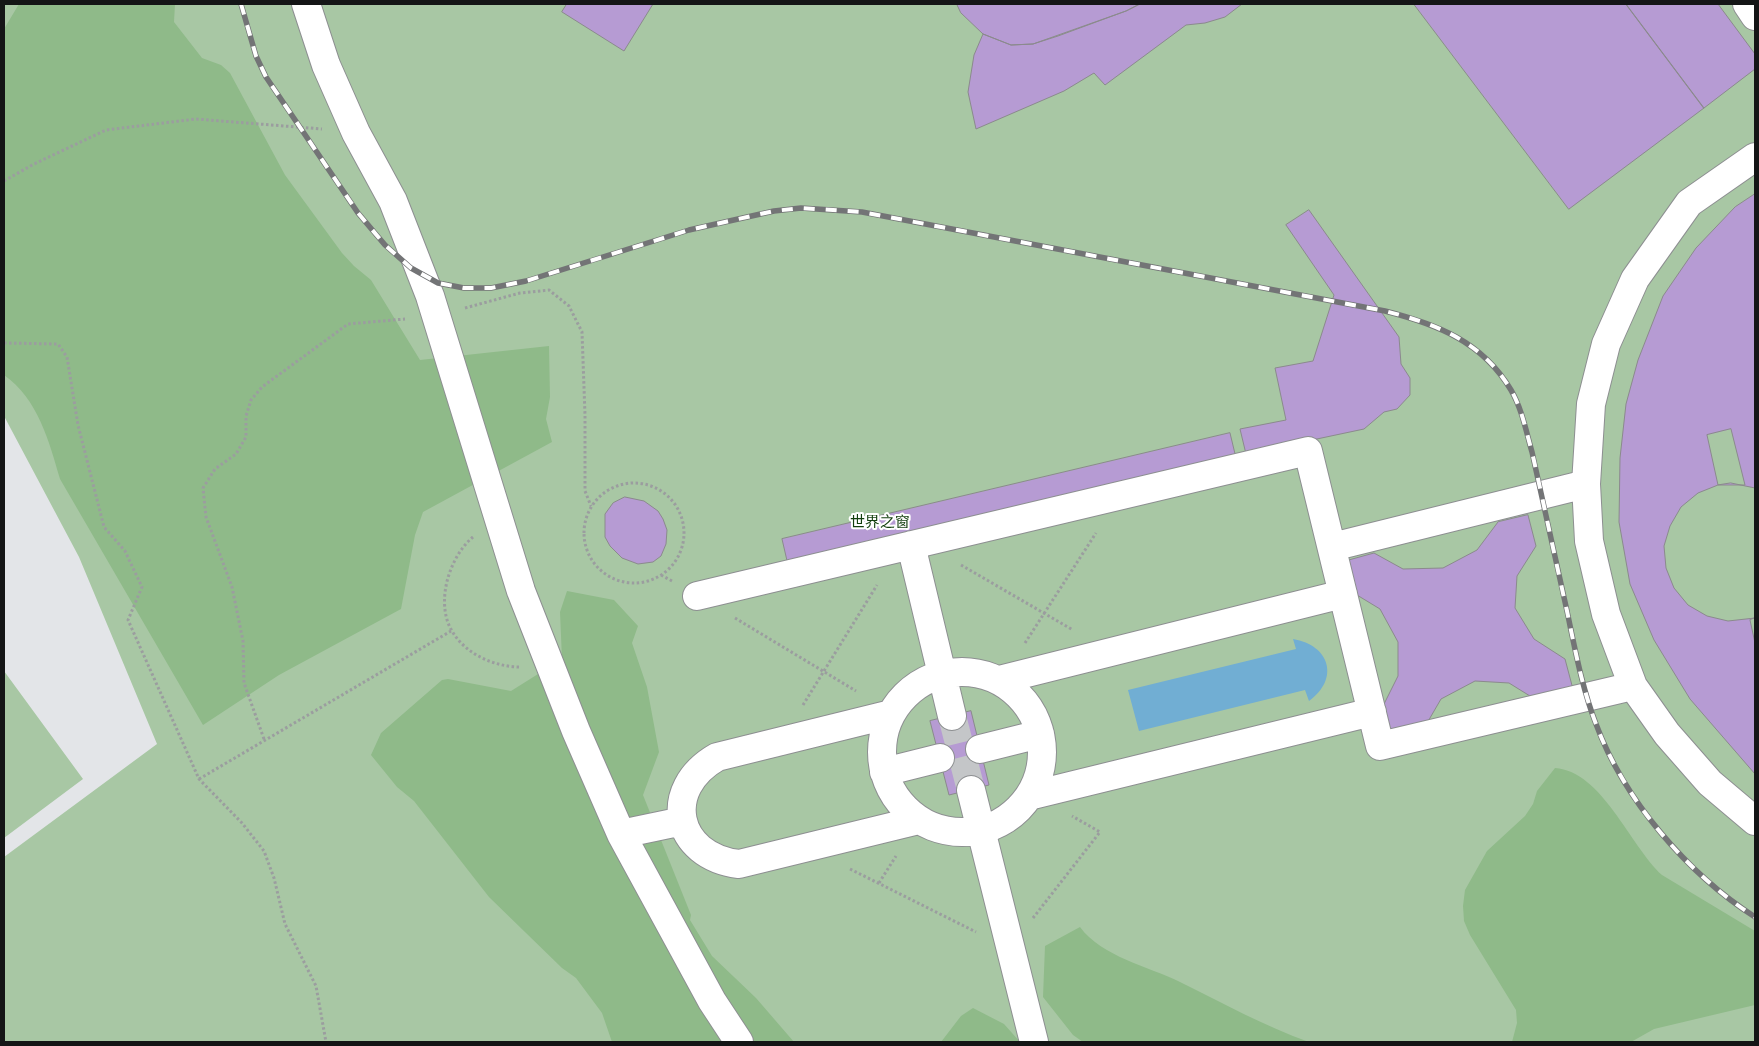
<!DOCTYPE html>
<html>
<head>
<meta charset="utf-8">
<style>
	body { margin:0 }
	#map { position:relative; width:1759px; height:1046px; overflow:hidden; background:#e3e5e8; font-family:Montserrat,sans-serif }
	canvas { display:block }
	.frame { position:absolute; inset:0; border:5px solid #141516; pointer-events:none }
</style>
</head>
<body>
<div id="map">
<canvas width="1759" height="1046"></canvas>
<div class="frame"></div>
</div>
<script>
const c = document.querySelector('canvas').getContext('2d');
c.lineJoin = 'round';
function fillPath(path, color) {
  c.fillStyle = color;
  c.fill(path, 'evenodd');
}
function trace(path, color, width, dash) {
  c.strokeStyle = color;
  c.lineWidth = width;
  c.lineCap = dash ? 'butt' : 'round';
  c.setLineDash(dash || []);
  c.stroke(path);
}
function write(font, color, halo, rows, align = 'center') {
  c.font = font + ' Montserrat,"Noto Sans SC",sans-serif';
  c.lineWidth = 4;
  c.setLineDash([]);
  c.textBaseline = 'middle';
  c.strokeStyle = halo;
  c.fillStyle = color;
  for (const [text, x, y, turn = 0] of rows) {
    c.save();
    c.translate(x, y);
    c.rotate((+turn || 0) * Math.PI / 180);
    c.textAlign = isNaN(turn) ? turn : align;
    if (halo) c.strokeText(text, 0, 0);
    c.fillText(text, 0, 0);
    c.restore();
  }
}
fillPath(new Path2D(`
	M 4,4 L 1755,4 L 1755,1042 L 4,1042 L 4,857 L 157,744 L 79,557 L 4,416 Z
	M 4,671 L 83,779 L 4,838 Z`), '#a8c7a4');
fillPath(new Path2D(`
	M 19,4 L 175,4 L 174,22 L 202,58 L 221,65 L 230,73 L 285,175 L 342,253 L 354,266 L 371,280 L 420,360 L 549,346 L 550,397 L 546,419 L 552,442 L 423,512 L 415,535 L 401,609 L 279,675 L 203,725 L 60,479 C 49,441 38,399 4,375 L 4,29 Z
	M 567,591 L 614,600 L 638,626 L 632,643 L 647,687 L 659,752 L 643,795 L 691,915 L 690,920 L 712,956 L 756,998 L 794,1042 L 612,1042 L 602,1013 L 576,978 L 562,968 L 489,897 L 414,801 L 397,787 L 371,755 L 381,733 L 442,680 L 448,679 L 511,691 L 562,659 L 560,612 Z
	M 1555,768 C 1602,771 1630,846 1662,875 L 1755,931 L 1755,1005 L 1654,1029 L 1631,1042 L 1512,1042 L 1517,1023 L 1516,1010 L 1470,935 L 1464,921 L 1463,906 L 1465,890 L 1487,851 L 1525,816 L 1533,804 L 1537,791 Z
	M 1080,927 C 1102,957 1148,966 1180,982 C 1223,1003 1264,1026 1309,1042 L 1083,1042 L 1073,1035 L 1043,997 L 1045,946 Z
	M 973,1008 L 1004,1024 L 1020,1042 L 941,1042 L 961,1016 Z`), '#8fba89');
fillPath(new Path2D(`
	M 1293,639 C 1330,645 1340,679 1309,701 L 1305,690 L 1139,731 L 1128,690 L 1296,649 Z`), '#71aed3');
const building = new Path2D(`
	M 567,4 L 653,4 L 624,51 L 562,12 Z
	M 957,4 L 1140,4 L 1126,11 L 1058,36 L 1033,44 L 1011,45 L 983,34 L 961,13 Z
	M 1140,4 L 1242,4 L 1225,17 L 1205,23 L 1186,25 L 1105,85 L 1094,73 L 1064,91 L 976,129 L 968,92 L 974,55 L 983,34 L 1011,45 L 1033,44 L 1126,11 Z
	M 1414,4 L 1626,4 L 1704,108 L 1569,209 Z
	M 1626,4 L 1718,4 L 1755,54 L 1755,69 L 1704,108 Z
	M 1755,194 L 1755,774 L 1690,699 L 1654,640 L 1630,584 L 1619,522 L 1620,458 L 1626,404 L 1638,360 L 1663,296 L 1696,248 L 1735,207 Z
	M 1309,210 L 1399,337 L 1401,364 L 1410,378 L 1410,395 L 1397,409 L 1384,412 L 1364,429 L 1246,454 L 1240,429 L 1286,420 L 1275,368 L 1313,361 L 1334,295 L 1286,225 Z
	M 1731,429 L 1745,485 L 1718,485 L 1707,435 Z
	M 1230,433 L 1236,458 L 788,565 L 782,539 Z
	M 1731,483 L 1755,488 L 1755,618 L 1728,621 L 1707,616 L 1688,605 L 1674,588 L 1666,568 L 1664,546 L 1670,526 L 1681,507 L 1698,493 L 1718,485 Z
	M 625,497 L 644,501 L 658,511 L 663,519 L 667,530 L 666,544 L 661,556 L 653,562 L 638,564 L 622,558 L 610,546 L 605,537 L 605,514 L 613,503 Z
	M 1528,515 L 1536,546 L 1517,576 L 1515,608 L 1534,639 L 1565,659 L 1574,693 L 1538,701 L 1509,683 L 1475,681 L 1441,699 L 1423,730 L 1391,739 L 1383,706 L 1398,676 L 1398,642 L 1380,609 L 1352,592 L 1345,561 L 1374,553 L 1403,569 L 1443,568 L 1477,550 L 1498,522 Z
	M 1755,618 L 1755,643 L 1750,620 Z
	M 971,711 L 989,785 L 949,795 L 930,721 Z`);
fillPath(building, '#b69bd3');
trace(building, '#8b8a8d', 1);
trace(new Path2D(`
	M 952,716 L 971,790`), '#c4c6c8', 28, [28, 14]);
const street = new Path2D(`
	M 306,4 L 326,65 L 356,133 L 393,201 L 430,296 L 521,591 L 576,731 L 621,834 L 712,1001 L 739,1042
	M 1747,4 L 1755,16
	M 1755,157 L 1689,203 L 1635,279 L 1606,344 L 1591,404 L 1586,484 L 1589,541 L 1606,614 L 1633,686 L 1667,734 L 1710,783 L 1755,821
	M 911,545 L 952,716
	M 1332,547 L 1586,484
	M 697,596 L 1308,451 L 1380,746 L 1633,686
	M882 752a80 80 0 1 1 160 0a80 80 0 1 1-160 0Z
	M 999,680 L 1343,594
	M 891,714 L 717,757 C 661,789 674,856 739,864 L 919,820
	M 980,749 L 1040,734
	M 884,772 L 940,758
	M 971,790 L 1034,1042
	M 1029,796 L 1372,712
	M 621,834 L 683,821`);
trace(street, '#8d8f91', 30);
trace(new Path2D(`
	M 4,181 L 34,164 L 106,130 L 196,119 L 322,129
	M 465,308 L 520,293 L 549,290 L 569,306 L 582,332 L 585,415 L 585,491 L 591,506
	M 4,343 L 58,344 L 67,357 L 78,425 L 104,527 L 125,551 L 142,587 L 128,620 L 199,779 L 242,823 L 264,851 L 274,878 L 285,924 L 316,986 L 326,1042
	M584 533a50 50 0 1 1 100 0a50 50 0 1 1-100 0Z
	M 473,537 C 449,557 435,603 452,631 C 465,654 495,667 520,667
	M 961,565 L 1073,630
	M 661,575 L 672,581
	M 735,618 L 856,691
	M 1025,643 L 1096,533
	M 803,705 L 877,585
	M 264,739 L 244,683 L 243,641 L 232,587 L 206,517 L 203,488 L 215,469 L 236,454 L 246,437 L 246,416 L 251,400 L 262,387 L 348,324 L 405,319
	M 199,779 L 451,631
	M 850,869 L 976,932
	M 879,883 L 896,856
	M 1033,918 L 1100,832 L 1072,816`), '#9b9d9f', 3, [2.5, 2.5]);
trace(street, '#fff', 28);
const rail = new Path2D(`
	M 241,4 L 256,56 L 266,77 L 358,213 L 385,245 L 411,268 L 438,283 L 464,288 L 491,288 L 526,281 L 689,230 L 774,211 L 801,208 L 862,212 L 1385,311 C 1436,324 1482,341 1511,390 C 1522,409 1526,431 1532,452 C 1544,505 1555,558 1567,611 C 1575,649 1582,688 1596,724 C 1624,800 1688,874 1755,917`);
trace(rail, '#737476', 5.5);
trace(rail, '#fff', 4, [11]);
write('15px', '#133f0e', '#fff', [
	["世界之窗",880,523]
]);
</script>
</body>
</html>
